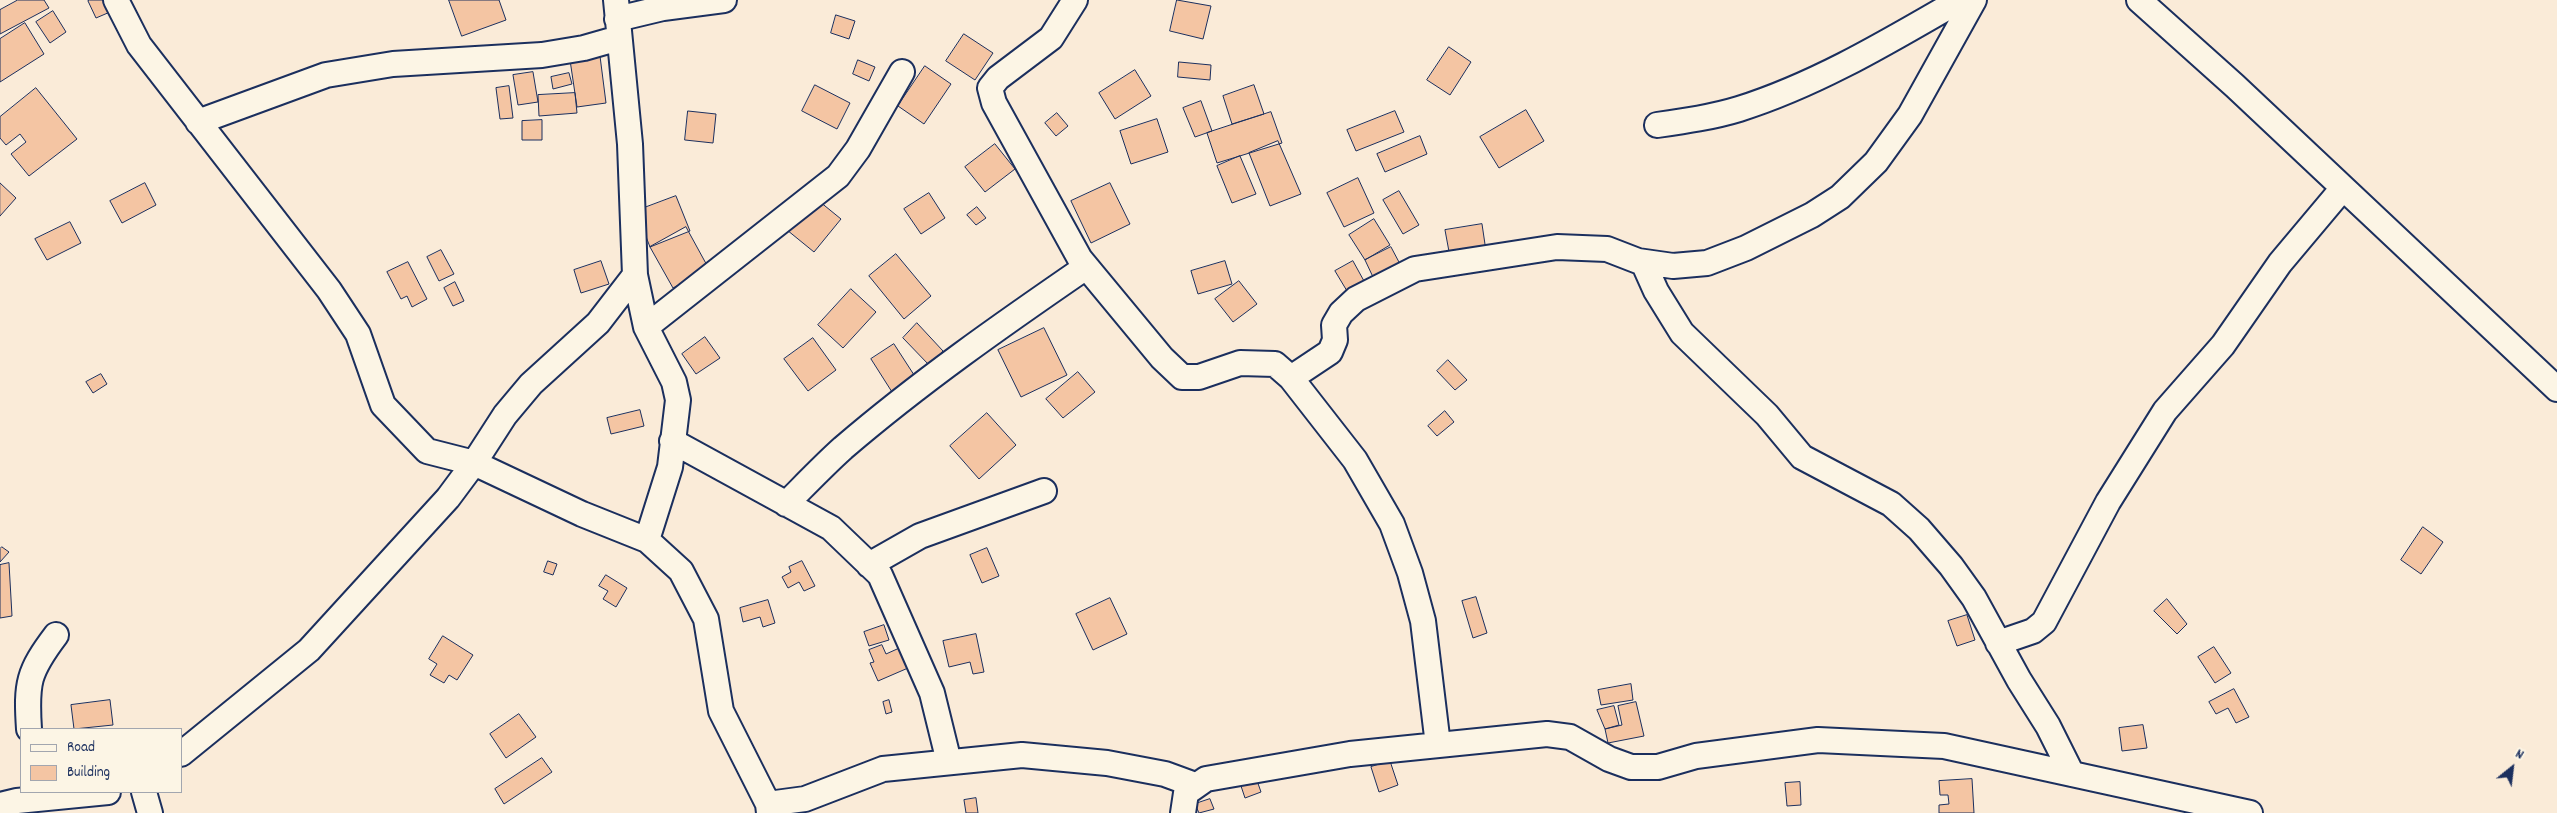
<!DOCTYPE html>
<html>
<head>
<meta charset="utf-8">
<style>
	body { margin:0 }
	#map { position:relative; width:2557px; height:813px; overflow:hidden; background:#faebd8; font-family:Dekko,sans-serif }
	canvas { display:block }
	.legend { position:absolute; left:20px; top:728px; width:162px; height:65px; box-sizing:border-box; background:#fcf5e5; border:1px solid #a2a6af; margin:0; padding:6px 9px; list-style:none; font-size:15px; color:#1b2f5e }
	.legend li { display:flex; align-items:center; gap:10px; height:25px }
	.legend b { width:25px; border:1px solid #a2a6af }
	.north { position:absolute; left:2487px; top:743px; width:50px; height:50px; -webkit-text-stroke:4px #fcf5e5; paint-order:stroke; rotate:29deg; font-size:14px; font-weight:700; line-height:20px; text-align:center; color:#1b2f5e }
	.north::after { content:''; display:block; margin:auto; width:18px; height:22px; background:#1b2f5e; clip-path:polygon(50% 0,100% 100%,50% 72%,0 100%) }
</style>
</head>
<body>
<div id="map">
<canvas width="2557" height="813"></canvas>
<ul class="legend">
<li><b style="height:6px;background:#fcf5e5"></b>Road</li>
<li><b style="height:14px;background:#f4c5a3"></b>Building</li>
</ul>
<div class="north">N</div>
</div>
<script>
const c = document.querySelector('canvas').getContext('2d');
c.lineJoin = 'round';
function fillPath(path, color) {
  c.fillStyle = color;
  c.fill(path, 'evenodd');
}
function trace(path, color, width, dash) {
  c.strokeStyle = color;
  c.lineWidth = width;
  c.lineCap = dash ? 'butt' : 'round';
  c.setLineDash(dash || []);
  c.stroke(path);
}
const building = new Path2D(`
	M 18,0 L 44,0 L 49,8 L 0,34 L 0,10 Z
	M 90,0 L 104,0 L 110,12 L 96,18 L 88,1 Z
	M 449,0 L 499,0 L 506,20 L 462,36 Z
	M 1177,0 L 1211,6 L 1203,39 L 1170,31 Z
	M 53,11 L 66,32 L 50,43 L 36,22 Z
	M 836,15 L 855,21 L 849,39 L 831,33 Z
	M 25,23 L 44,54 L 0,82 L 0,39 Z
	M 964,34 L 993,53 L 975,80 L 946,61 Z
	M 1449,47 L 1471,62 L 1450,95 L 1427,80 Z
	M 600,56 L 606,103 L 577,107 L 570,60 Z
	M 858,60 L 875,67 L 869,81 L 853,74 Z
	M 1179,62 L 1211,65 L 1210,80 L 1178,77 Z
	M 925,66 L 951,84 L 924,124 L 898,106 Z
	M 1135,70 L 1151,96 L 1115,119 L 1099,93 Z
	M 533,72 L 538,102 L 518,105 L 513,75 Z
	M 569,73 L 572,84 L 553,89 L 551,77 Z
	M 815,85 L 850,103 L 837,129 L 802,111 Z
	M 1254,85 L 1264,114 L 1232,124 L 1223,96 Z
	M 509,86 L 513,118 L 500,119 L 496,88 Z
	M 36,88 L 77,139 L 29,176 L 11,154 L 26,142 L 20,134 L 6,145 L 0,138 L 0,117 Z
	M 575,93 L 577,113 L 539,116 L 538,95 Z
	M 1201,101 L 1212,131 L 1195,137 L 1183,108 Z
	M 1526,110 L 1544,141 L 1499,168 L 1480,137 Z
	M 688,111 L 716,114 L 713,143 L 685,140 Z
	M 1395,111 L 1404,132 L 1356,151 L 1347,130 Z
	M 1271,112 L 1282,143 L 1217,163 L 1207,133 Z
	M 1057,113 L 1068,126 L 1056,136 L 1045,123 Z
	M 1157,119 L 1168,152 L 1131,164 L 1120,131 Z
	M 542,120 L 542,140 L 522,140 L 522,121 Z
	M 1420,136 L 1427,154 L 1385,172 L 1377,154 Z
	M 1278,141 L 1301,194 L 1270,206 L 1249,153 Z
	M 995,144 L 1015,169 L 985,192 L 965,167 Z
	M 1240,156 L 1256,194 L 1232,203 L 1217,166 Z
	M 1358,178 L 1374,213 L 1344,227 L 1327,193 Z
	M 0,183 L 16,198 L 0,216 Z
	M 145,183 L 156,205 L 122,223 L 110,201 Z
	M 1110,183 L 1130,224 L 1091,243 L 1071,201 Z
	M 1399,191 L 1419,225 L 1403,234 L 1383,200 Z
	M 929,193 L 945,218 L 921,234 L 904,209 Z
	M 676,196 L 690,231 L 650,247 L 636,211 Z
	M 814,197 L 841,219 L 814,252 L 787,230 Z
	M 977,207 L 986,218 L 976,225 L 967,215 Z
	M 1374,219 L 1390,245 L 1365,260 L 1349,235 Z
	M 70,222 L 81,243 L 47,260 L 35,239 Z
	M 1482,224 L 1486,251 L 1450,257 L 1445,230 Z
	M 686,227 L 709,269 L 673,288 L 650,247 Z
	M 1391,247 L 1400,264 L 1373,277 L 1365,260 Z
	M 441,250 L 454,274 L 439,281 L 427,257 Z
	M 896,254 L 931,296 L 904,319 L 869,276 Z
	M 601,261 L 609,284 L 581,293 L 574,270 Z
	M 1225,261 L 1232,284 L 1198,294 L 1191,271 Z
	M 1353,261 L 1364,281 L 1347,291 L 1335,271 Z
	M 408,262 L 427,299 L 412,307 L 407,296 L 401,299 L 387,272 Z
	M 1239,281 L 1257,304 L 1233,322 L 1215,299 Z
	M 455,282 L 464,301 L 453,306 L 444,288 Z
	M 851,289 L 876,312 L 843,348 L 818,325 Z
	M 917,323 L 943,351 L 929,365 L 903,338 Z
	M 1044,328 L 1067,375 L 1021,397 L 998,350 Z
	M 705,337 L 720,358 L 696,374 L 682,354 Z
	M 813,338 L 836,370 L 808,391 L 784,359 Z
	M 894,344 L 916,378 L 892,392 L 871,359 Z
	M 1448,360 L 1467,380 L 1455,390 L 1437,371 Z
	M 1078,372 L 1095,392 L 1063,418 L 1046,399 Z
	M 101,374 L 107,384 L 93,393 L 86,382 Z
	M 640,410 L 644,426 L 611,434 L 607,418 Z
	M 1445,411 L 1454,422 L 1437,436 L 1428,426 Z
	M 987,413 L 1016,445 L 979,479 L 950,446 Z
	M 2423,527 L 2443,542 L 2421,574 L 2401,560 Z
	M 2,547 L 9,552 L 0,562 L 0,549 Z
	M 987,548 L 999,576 L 982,583 L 970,555 Z
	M 548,561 L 557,564 L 553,575 L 544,572 Z
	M 802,561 L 815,586 L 804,591 L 799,582 L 788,588 L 782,577 L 791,572 L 789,567 Z
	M 9,563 L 12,616 L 0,618 L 0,565 Z
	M 606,575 L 627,588 L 616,607 L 603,599 L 608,591 L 599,586 Z
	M 1476,597 L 1487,633 L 1473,638 L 1462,601 Z
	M 1110,598 L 1127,634 L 1093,650 L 1076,614 Z
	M 2167,599 L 2187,624 L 2177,634 L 2154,611 Z
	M 768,600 L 775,623 L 763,627 L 760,617 L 743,622 L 740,608 Z
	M 1967,615 L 1975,640 L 1957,646 L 1948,621 Z
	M 884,625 L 889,640 L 869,646 L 864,632 Z
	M 976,634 L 984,672 L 973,674 L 970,662 L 949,667 L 943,641 Z
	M 443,636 L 473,655 L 457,680 L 449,675 L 444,683 L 430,675 L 437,664 L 429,659 Z
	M 882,645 L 886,654 L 906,645 L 915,665 L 878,681 L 870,663 L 874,662 L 869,650 Z
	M 2214,647 L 2231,673 L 2215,683 L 2198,657 Z
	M 1631,684 L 1633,700 L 1601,705 L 1598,690 Z
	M 2234,689 L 2249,717 L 2236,723 L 2228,708 L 2216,714 L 2209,702 Z
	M 110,700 L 113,725 L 74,729 L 71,705 Z
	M 889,700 L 892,712 L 886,714 L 883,702 Z
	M 1636,702 L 1644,736 L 1608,743 L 1605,729 L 1622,725 L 1618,706 Z
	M 1614,706 L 1619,725 L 1605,729 L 1597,710 Z
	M 519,714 L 536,737 L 506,758 L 490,734 Z
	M 2143,725 L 2147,748 L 2122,751 L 2119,728 Z
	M 542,758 L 552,772 L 504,804 L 495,789 Z
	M 1390,761 L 1398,785 L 1379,792 L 1371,767 Z
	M 1254,772 L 1261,792 L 1245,798 L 1238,777 Z
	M 1972,779 L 1974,813 L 1939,813 L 1939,805 L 1949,804 L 1948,795 L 1940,795 L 1939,781 Z
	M 1800,782 L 1801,805 L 1787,806 L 1785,783 Z
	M 976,798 L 978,813 L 966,813 L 964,800 Z
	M 1210,799 L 1214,809 L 1199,813 L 1195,804 Z`);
fillPath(building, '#f4c5a3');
trace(building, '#1b2f5e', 1);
const minor = new Path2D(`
	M 116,0 L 139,45 L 329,290 L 358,334 L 383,405 L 427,451 L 474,463 L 582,514 L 647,540 L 681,571 L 706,619 L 721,711 L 768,804 L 769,813
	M 616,0 L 630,144 L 635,275 L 646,327 L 674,382 L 678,400 L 670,467 L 647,540
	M 1075,0 L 1051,38 L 998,78 L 990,88 L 994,103 L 1080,259 L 1162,358 L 1182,377 L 1199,377 L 1240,363 L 1275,364 L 1291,378 L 1355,460 L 1392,524 L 1410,573 L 1423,621 L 1438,745
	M 2139,0 L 2235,86 L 2557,389
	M 617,19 L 663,8 L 724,0
	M 198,122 L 326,75 L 393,64 L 542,55 L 584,48 L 619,38
	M 1657,125 C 1685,121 1713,117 1739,109 C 1818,84 1889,41 1960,0
	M 1643,262 L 1656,291 L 1682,333 L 1767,415 L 1802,457 L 1891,504 L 1919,529 L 1951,566 L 1974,598 L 2019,680 L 2048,726 L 2072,774
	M 646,327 L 838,176 L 858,149 L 902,72
	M 1291,378 L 1330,352 L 1335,340 L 1334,325 L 1341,313 L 1356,299 L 1415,269 L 1557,247 L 1607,249 L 1638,261 L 1673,266 L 1707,263 L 1746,248 L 1812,215 L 1840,197 L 1876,162 L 1910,115 L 1974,0
	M 672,441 L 831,528 L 880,575 L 932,693 L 949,762
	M 786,504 C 805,485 823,466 843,448 C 920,382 1003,324 1086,267
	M 869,565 L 920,536 L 1044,491
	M 1998,643 L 2033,631 L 2044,622 L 2108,502 L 2165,411 L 2223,345 L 2280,263 L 2343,188
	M 29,729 C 26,683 28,672 56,635
	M 181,754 L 309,650 L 448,498 L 474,463 L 505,415 L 531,384 L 598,323 L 635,275
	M 144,792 L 150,813
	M 768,804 L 805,799 L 883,769 L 1022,755 L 1107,763 L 1165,774 L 1195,785
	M 0,805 L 17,801 L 108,792
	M 1183,813 L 1186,793 L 1206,779 L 1350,754 L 1547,734 L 1570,737 L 1609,759 L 1631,767 L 1658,767 L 1696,756 L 1818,740 L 1944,746 L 2250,813`);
trace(minor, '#1b2f5e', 28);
trace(minor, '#fcf5e5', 24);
</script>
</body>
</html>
